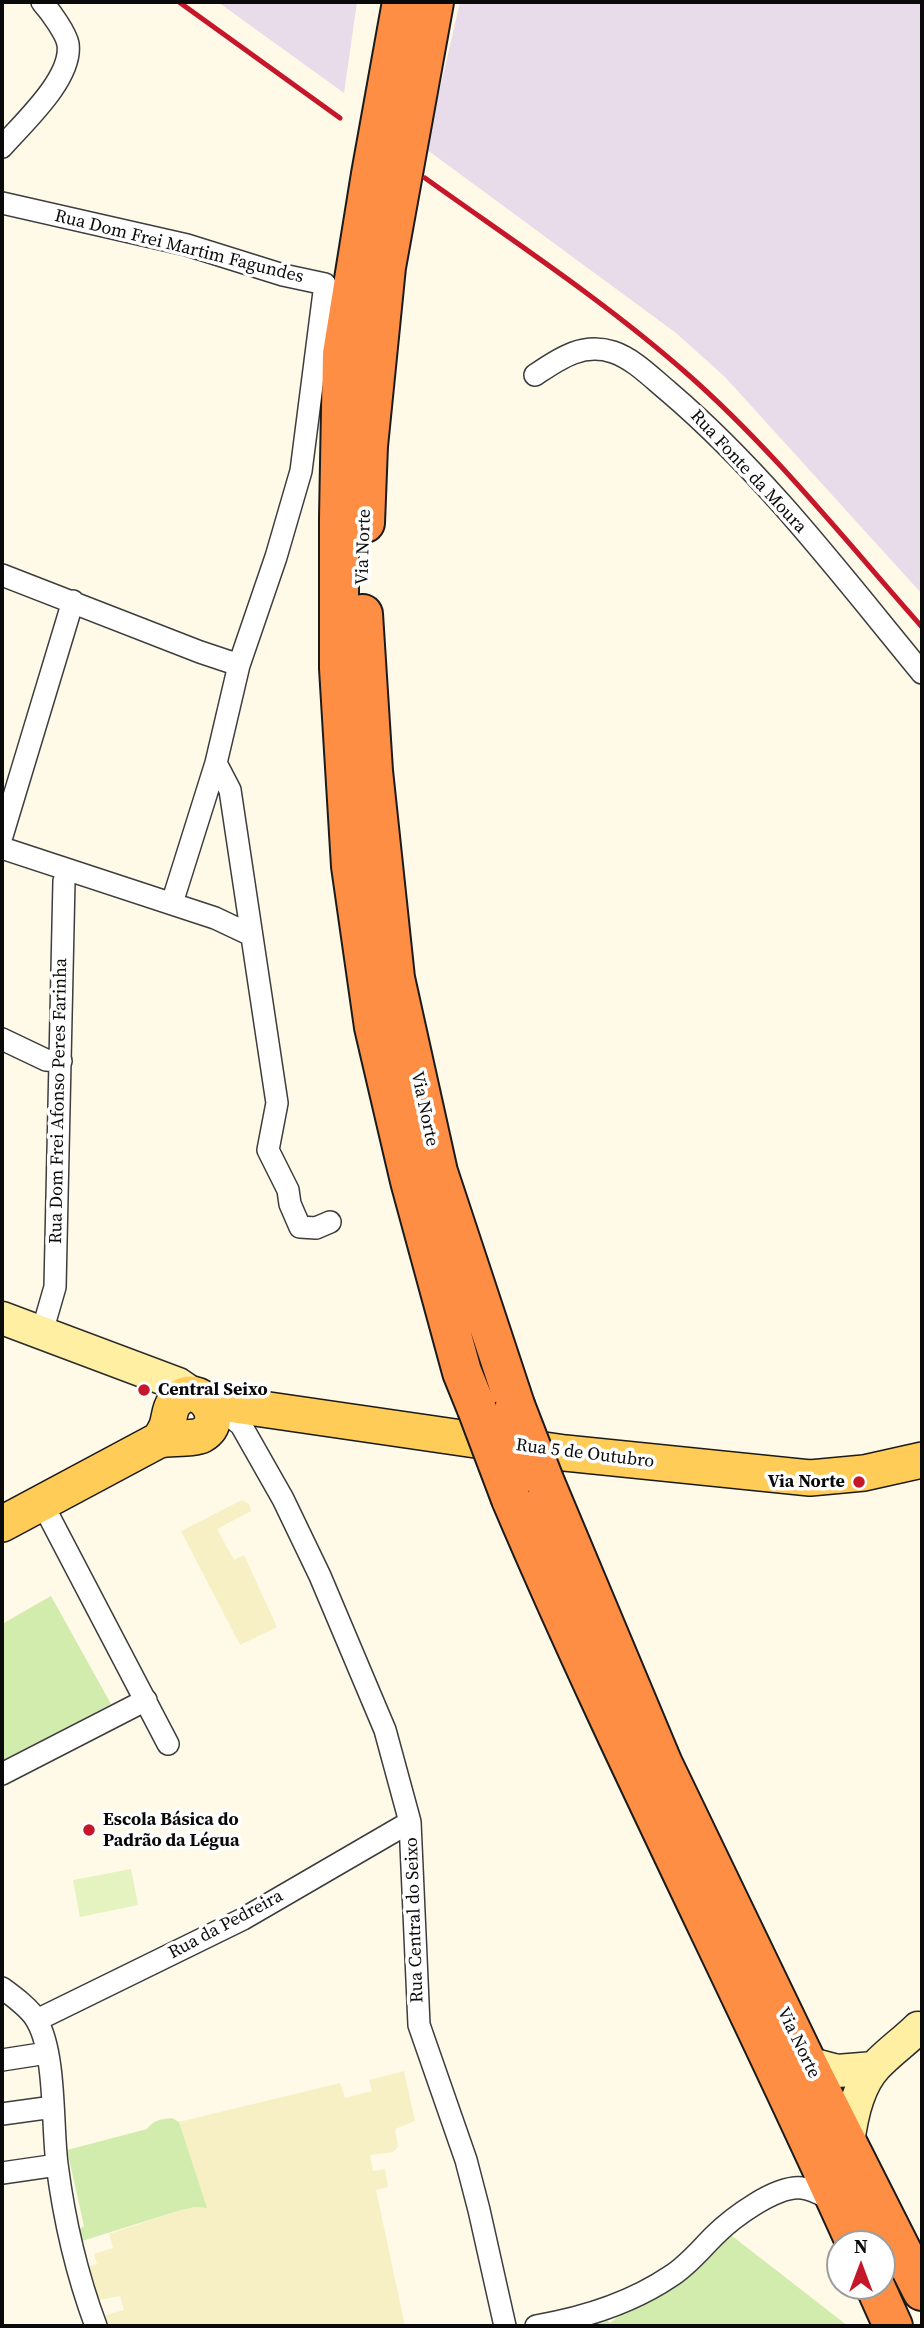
<!DOCTYPE html>
<html>
<head>
<meta charset="utf-8">
<style>
	body { margin:0 }
	#map { position:relative; width:924px; height:2328px; overflow:hidden; background:#fff9e7; font-family:"Source Serif 4",serif }
	canvas { display:block }
	.frame { position:absolute; inset:0; border:4px solid #0a0a0a; pointer-events:none }
	.north { position:absolute; left:826px; top:2230px; width:70px; height:70px; box-sizing:border-box; background:#fff; border:2px solid #9d9d9d; border-radius:50%; rotate:0deg; font-size:19px; font-weight:700; line-height:28px; text-align:center; color:#0a0a0a }
	.north::after { content:''; display:block; margin:auto; width:24px; height:32px; background:#c5162a; clip-path:polygon(50% 0,100% 100%,50% 72%,0 100%) }
</style>
</head>
<body>
<div id="map">
<canvas width="924" height="2328"></canvas>
<div class="frame"></div>
<div class="north">N</div>
</div>
<script>
const c = document.querySelector('canvas').getContext('2d');
c.lineJoin = 'round';
function fillPath(path, color) {
  c.fillStyle = color;
  c.fill(path, 'evenodd');
}
function trace(path, color, width, dash) {
  c.strokeStyle = color;
  c.lineWidth = width;
  c.lineCap = dash ? 'butt' : 'round';
  c.setLineDash(dash || []);
  c.stroke(path);
}
function write(font, color, halo, rows, align = 'center') {
  c.font = font + ' "Source Serif 4",serif';
  c.lineWidth = 7;
  c.setLineDash([]);
  c.textBaseline = 'middle';
  c.strokeStyle = halo;
  c.fillStyle = color;
  for (const [text, x, y, turn = 0] of rows) {
    c.save();
    c.translate(x, y);
    c.rotate((+turn || 0) * Math.PI / 180);
    c.textAlign = isNaN(turn) ? turn : align;
    if (halo) c.strokeText(text, 0, 0);
    c.fillText(text, 0, 0);
    c.restore();
  }
}
fillPath(new Path2D(`
	M 218,2 L 357,2 L 344,93 Z
	M 460,2 L 922,2 L 922,594 L 725,377 L 676,333 L 426,149 Z`), '#e8dcea');
fillPath(new Path2D(`
	M 242,1500 L 249,1504 L 251,1511 L 217,1529 L 234,1560 L 244,1555 L 277,1627 L 240,1645 L 181,1531 Z
	M 404,2071 L 415,2121 L 395,2129 L 398,2147 L 393,2152 L 370,2155 L 373,2171 L 385,2169 L 388,2187 L 376,2190 L 405,2326 L 102,2326 L 99,2317 L 124,2310 L 120,2296 L 94,2301 L 85,2267 L 97,2264 L 94,2254 L 113,2248 L 109,2234 L 181,2210 L 195,2207 L 206,2208 L 179,2122 L 340,2083 L 345,2098 L 372,2091 L 369,2080 Z`), '#f7f0c4');
fillPath(new Path2D(`
	M 51,1596 L 111,1704 L 2,1762 L 2,1624 Z
	M 172,2118 L 179,2122 L 207,2208 L 195,2207 L 181,2210 L 79,2242 L 77,2231 L 84,2226 L 67,2150 L 147,2129 C 153,2120 162,2119 172,2118 Z
	M 727,2232 L 848,2326 L 572,2326 L 602,2316 L 610,2323 L 618,2316 L 620,2310 Z`), '#d2ecad');
fillPath(new Path2D(`
	M 131,1869 L 138,1905 L 80,1917 L 73,1880 Z`), '#e4f3c0');
const street = new Path2D(`
	M 2,147 C 23,123 73,78 68,44 C 66,33 50,11 42,2
	M 2,203 L 187,245 L 283,275 L 325,284 L 301,471 L 276,557 L 239,665 L 216,763 L 172,903
	M 535,375 C 559,359 582,342 613,352 C 634,359 652,378 669,392 C 765,474 842,576 922,673
	M 2,575 L 200,652 L 239,665
	M 216,763 L 230,790 L 277,1103 L 268,1150 L 288,1190 L 290,1204 L 300,1227 L 316,1228 L 330,1222
	M 2,836 L 73,601
	M 2,848 L 215,918 L 251,935
	M 2,1039 L 46,1060 L 61,1061
	M 42,1332 L 55,1287 L 64,881 L 68,870
	M 231,1417 L 241,1425 L 283,1499 L 320,1576 L 385,1730 L 410,1822 L 419,2025 L 466,2160 L 479,2210 L 505,2326
	M 42,1503 L 168,1744
	M 2,1774 L 146,1700
	M 2,1988 C 13,1996 31,2009 37,2021 C 56,2054 52,2125 57,2164 C 64,2219 77,2275 96,2326
	M 37,2020 L 243,1919 L 410,1822
	M 2,2060 L 47,2053
	M 2,2114 L 53,2107
	M 2,2173 L 57,2165
	M 536,2326 C 583,2318 631,2303 671,2276 C 688,2265 700,2250 714,2236 C 732,2218 776,2185 802,2188 C 814,2189 825,2197 836,2202`);
const secondary = new Path2D(`
	M 2,1318 L 178,1384 L 194,1395
	M 807,2063 L 837,2071 L 874,2068
	M 848,2144 C 851,2119 858,2085 876,2066 C 889,2052 905,2041 918,2028 L 922,2032`);
const primary = new Path2D(`
	M 207,1401 L 565,1453 L 810,1478 L 864,1473 L 922,1460
	M 2,1524 L 159,1440 C 171,1438 194,1439 202,1435 C 229,1419 199,1379 177,1400 C 169,1407 170,1417 167,1426 C 165,1431 162,1436 159,1440`);
const highway = new Path2D(`
	M 402,2 L 371,174 L 342,354 L 339,518 L 339,668 L 351,866 L 374,1027 L 410,1181 L 462,1372 L 477,1409
	M 365,523 L 368,446 L 386,267 L 434,2
	M 363,614 L 373,771 L 395,978 L 438,1172 L 515,1405
	M 544,1480 L 663,1764 L 807,2063 L 922,2291
	M 511,1499 C 618,1751 744,1994 856,2244
	M 875,2286 L 893,2326`);
trace(street, '#3d3d3d', 24);
trace(secondary, '#2c2c2c', 35);
trace(primary, '#1b1b1b', 38);
trace(highway, '#1b1b1b', 42);
trace(street, '#fff', 21);
trace(secondary, '#ffefa2', 32);
trace(primary, '#ffcc57', 35);
trace(highway, '#ff8e45', 38);
trace(new Path2D(`
	M 179,2 L 340,118
	M 425,178 C 513,241 603,300 684,371 C 772,448 845,540 922,627`), '#c5162a', 5);
const highwayBridge = new Path2D(`
	M 515,1405 L 544,1480
	M 477,1409 L 511,1499`);
trace(highwayBridge, '#1b1b1b', 42, []);
trace(highwayBridge, '#ff8e45', 38);
for (const [x, y, r, color] of [
	[144,1390,7,"#c5162a"],
	[859,1482,7,"#c5162a"],
	[89,1830,7,"#c5162a"]
]) {
  const dot = new Path2D();
  dot.arc(x, y, r, 0, 2 * Math.PI);
  c.fillStyle = color;
  c.fill(dot);
  trace(dot, '#fff', 2.5);
}
write('18px', '#0a0a0a', '#fff', [
	["Rua Dom Frei Martim Fagundes",179,247,14],
	["Rua Fonte da Moura",748,472,47],
	["Via Norte",364,547,-88],
	["Rua Dom Frei Afonso Peres Farinha",59,1101,-89],
	["Via Norte",424,1109,78],
	["Rua 5 de Outubro",585,1454,7],
	["Rua Central do Seixo",415,1920,-92],
	["Rua da Pedreira",226,1925,-28],
	["Via Norte",798,2043,64]
]);
write('bold 18px', '#0a0a0a', '#fff', [
	["Central Seixo",158,1390],
	["Via Norte",845,1482,"right"],
	["Escola Básica do",103,1820],
	["Padrão da Légua",103,1841]
], 'left');
</script>
</body>
</html>
